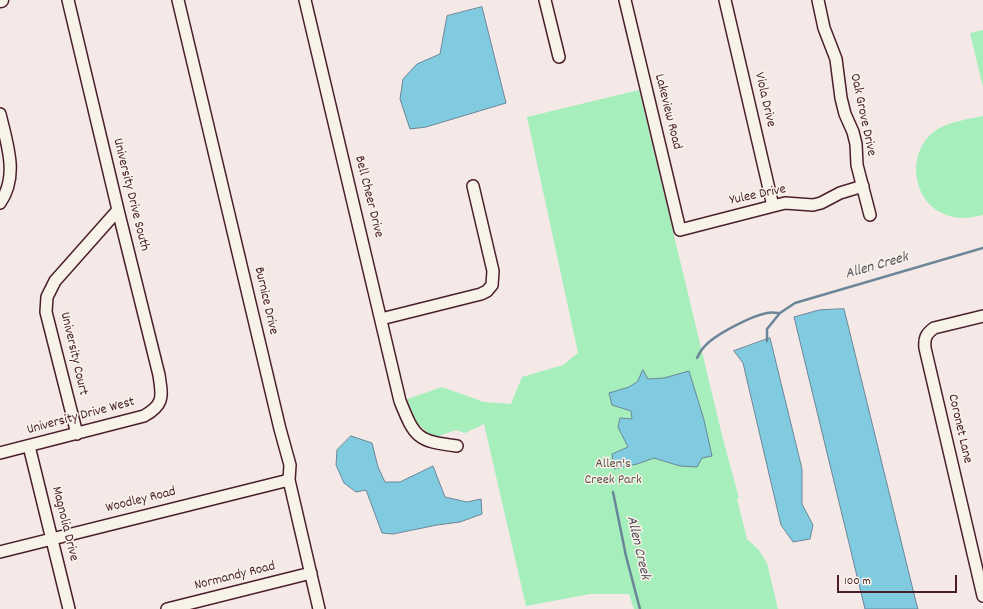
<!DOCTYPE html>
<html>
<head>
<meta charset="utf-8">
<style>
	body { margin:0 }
	#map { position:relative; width:983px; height:609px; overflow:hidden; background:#f5e9e8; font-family:Dekko,sans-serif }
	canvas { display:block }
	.scale { position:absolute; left:837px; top:575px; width:120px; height:18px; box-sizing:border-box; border:2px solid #4a1f2b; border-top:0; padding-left:5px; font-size:12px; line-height:14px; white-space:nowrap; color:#4a1f2b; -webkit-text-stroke:3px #f7f3e8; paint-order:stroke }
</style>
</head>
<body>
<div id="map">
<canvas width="983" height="609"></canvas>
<div class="scale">100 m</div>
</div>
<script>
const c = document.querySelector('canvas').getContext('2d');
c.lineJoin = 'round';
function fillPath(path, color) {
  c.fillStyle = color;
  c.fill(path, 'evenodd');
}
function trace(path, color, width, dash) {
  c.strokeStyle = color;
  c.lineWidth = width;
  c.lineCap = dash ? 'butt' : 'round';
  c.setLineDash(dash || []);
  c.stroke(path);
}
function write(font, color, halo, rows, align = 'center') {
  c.font = font + ' Dekko,sans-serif';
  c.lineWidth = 3;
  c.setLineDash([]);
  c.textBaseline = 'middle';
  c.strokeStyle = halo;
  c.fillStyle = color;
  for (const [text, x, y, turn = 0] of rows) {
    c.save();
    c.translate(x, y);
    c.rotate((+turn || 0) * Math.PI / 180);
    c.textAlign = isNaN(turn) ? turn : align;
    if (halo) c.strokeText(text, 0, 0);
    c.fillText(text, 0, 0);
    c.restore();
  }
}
fillPath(new Path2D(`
	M 983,30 L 983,87 L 970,33 Z
	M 639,90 L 723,439 L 739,498 L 737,499 L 747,539 L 758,549 L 767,563 L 778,609 L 634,609 L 629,594 L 590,594 L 526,606 L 484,424 L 465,433 L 456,430 L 436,437 L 429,434 L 417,423 L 407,399 L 442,387 L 484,402 L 511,404 L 522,377 L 563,365 L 578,353 L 527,117 Z
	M 983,116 L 983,215 C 970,218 957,220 944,214 C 914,202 907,159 929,136 C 943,122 965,120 983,116 Z`), '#a6eebc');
const water = new Path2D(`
	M 482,7 L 506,103 L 426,127 L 410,129 L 400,99 L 403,79 L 417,64 L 440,54 L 447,16 Z
	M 844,309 L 916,602 L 918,609 L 865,609 L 794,317 L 819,310 Z
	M 770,338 L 802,469 L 802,504 L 813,525 L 810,539 L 793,542 L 781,525 L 743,363 L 734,351 Z
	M 643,370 L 648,379 L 664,378 L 689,371 L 704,420 L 712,456 L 702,458 L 697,467 L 680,466 L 654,458 L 637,464 L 614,469 L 612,454 L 628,447 L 618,427 L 620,418 L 632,419 L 631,411 L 612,405 L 609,393 L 629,387 L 637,382 Z
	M 351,436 L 372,443 L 378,467 L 385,482 L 400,482 L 433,466 L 445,497 L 467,502 L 481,499 L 482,514 L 460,522 L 437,525 L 393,534 L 382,533 L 366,490 L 356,492 L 344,483 L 336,465 L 337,450 Z`);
fillPath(water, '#81cbe1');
trace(water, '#6b8698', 1);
trace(new Path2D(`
	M 767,341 L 767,329 L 780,313 L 795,303 L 983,248
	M 697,358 C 699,354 701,350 704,347 C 714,335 751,316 767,313 C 771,312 775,313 780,313
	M 613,492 L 626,556 L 640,609`), '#6b8698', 2.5);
const minor = new Path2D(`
	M 178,0 L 280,429 L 290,465 L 289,480 L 319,609
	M 305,0 L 400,401 C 415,438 417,441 457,446
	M 545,0 L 559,57
	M 625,0 L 680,230 L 785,203 L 813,205 L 821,203 L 840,193 L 863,186
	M 725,0 L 773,206
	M 818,0 L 824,28 L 836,59 L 841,98 L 845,114 L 853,132 L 856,144 L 857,165 L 870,215
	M 0,114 C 7,144 19,176 0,203
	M 983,316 L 934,328 C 926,334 924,338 925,348 L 983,596
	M 381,319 L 481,294 L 487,291 L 492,285 L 493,271 L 473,186
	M 77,434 L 46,312 L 47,297 L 55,281 L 118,210
	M 29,446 L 69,609
	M 0,453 L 144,416 C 165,404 162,396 159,375 L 118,210 L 68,0
	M 0,552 L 289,480
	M 167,609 L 311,573`);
const major = new Path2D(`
	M 0,0 L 1,0`);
trace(minor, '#4a1f2b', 14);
trace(major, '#4a1f2b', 17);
trace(minor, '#f7f3e8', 11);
trace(major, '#f7f3e8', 14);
write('14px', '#4a1f2b', '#f7f3e8', [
	["Viola Drive",764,100,77],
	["Lakeview Road",667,112,76],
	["Oak Grove Drive",862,115,78],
	["University Drive South",130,195,76],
	["Yulee Drive",758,196,-12],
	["Bell Cheer Drive",368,197,76],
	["Burnice Drive",265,301,77],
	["University Court",73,354,77],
	["University Drive West",81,417,-15],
	["Coronet Lane",959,429,77],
	["Woodley Road",141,501,-14],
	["Magnolia Drive",64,524,76],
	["Normandy Road",235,577,-14]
]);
write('14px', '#61534f', '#f7f3e8', [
	["Allen's",613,465],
	["Creek Park",613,481]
]);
write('italic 15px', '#5a5362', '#f7f3e8', [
	["Allen Creek",877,267,-16],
	["Allen Creek",637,548,77]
]);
</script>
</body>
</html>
